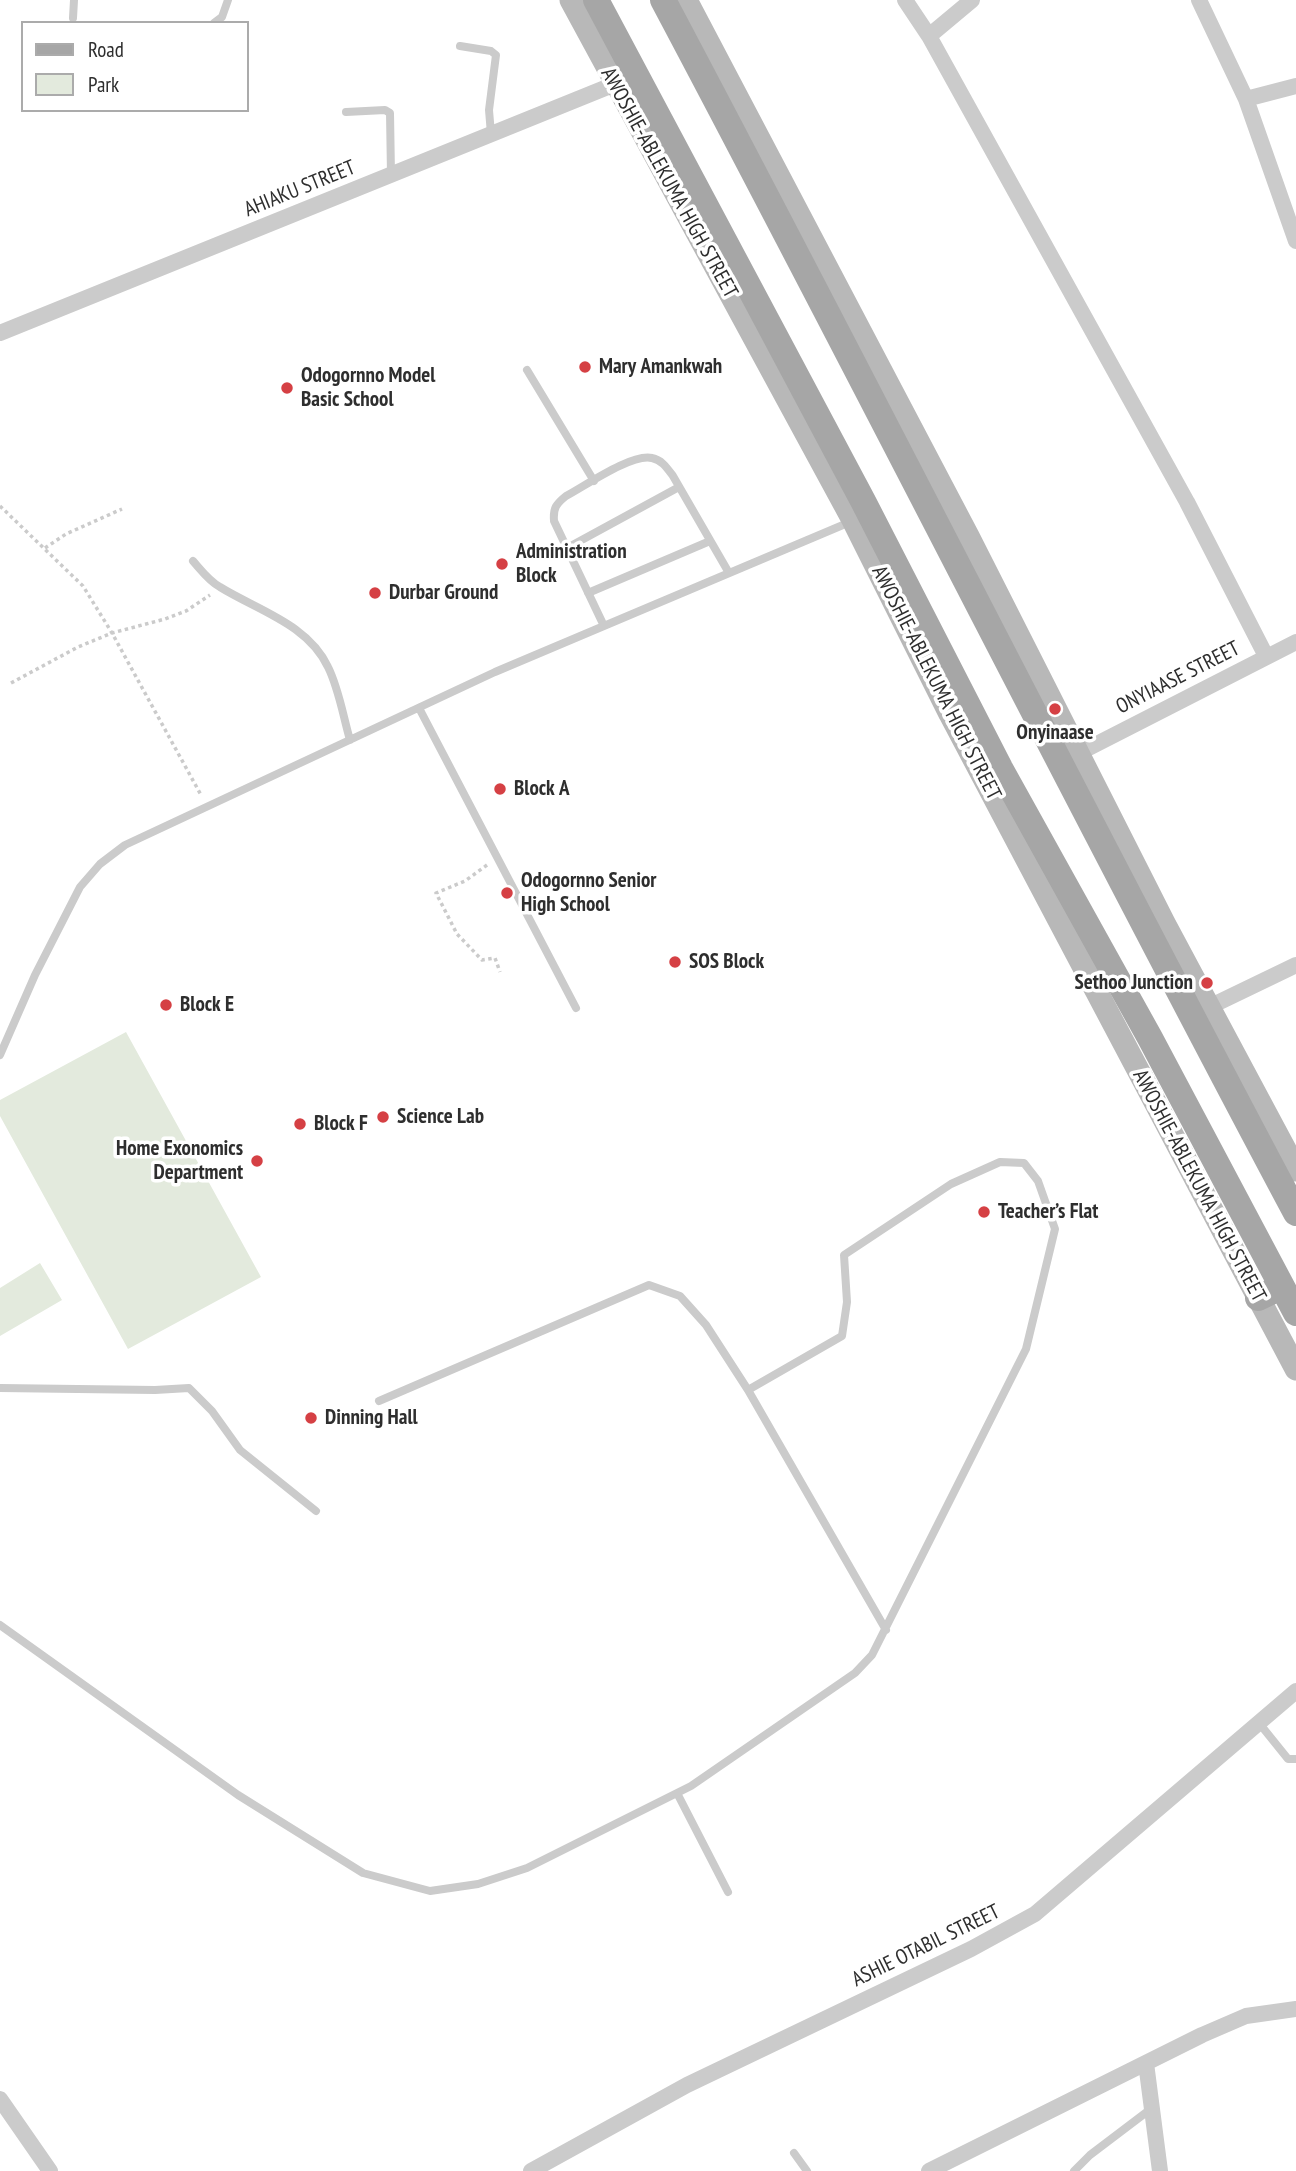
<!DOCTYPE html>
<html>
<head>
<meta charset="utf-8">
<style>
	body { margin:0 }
	#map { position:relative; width:1296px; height:2171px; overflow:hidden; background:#fff; font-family:"PT Sans Narrow",sans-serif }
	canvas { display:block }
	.legend { position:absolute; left:21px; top:21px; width:228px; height:91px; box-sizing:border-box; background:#fff; border:2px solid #ababab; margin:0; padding:9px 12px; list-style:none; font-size:21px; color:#2e2e2e }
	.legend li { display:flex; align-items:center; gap:14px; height:35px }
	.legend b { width:35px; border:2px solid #ababab }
</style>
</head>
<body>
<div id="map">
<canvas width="1296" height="2171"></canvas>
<ul class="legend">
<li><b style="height:9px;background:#a6a6a6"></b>Road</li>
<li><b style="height:19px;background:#e3eadd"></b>Park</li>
</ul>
</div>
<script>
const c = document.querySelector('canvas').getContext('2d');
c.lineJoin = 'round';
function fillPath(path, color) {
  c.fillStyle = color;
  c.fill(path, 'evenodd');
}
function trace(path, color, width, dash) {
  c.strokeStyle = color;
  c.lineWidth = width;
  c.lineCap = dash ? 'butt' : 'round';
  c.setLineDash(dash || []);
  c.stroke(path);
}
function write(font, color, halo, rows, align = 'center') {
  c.font = font + ' "PT Sans Narrow",sans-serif';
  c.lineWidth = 7;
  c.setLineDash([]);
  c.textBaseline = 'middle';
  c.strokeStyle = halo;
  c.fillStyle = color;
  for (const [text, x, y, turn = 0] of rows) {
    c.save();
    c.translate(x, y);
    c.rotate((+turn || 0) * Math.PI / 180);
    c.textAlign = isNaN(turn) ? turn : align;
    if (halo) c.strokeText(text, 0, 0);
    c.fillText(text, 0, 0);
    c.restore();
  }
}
fillPath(new Path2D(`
	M 126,1032 L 261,1277 L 128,1349 L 0,1116 L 0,1100 Z
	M 40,1263 L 62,1300 L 0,1336 L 0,1288 Z`), '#e3eadd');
trace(new Path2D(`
	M 0,506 L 83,586 L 112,633 L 201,795
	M 45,548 L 66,534 L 122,509
	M 11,683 L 78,647 L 112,633 L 165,619 L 186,611 L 210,595
	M 487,865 L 465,881 L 436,893 L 457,934 L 482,960 L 495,958 L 500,972`), '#cbcbcb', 3.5, [3.5, 3.5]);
trace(new Path2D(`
	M 73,18 L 74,0
	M 214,23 L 222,17 L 228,0
	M 460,46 L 491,51 L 496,55 L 489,110 L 491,134
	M 346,112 L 385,110 L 390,113 L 391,175
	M 527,370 L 594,481
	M 567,548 L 679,487
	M 193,561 C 201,570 209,581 220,587 C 257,610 308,624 328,667 C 339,689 343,716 350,740
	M 588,593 L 710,541
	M 604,626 L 554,521 C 553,508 556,504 566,496 C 585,486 632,453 652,458 C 662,460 667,468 673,476 L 729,573
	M 419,708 L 576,1008
	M 0,1055 L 35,975 L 80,887 L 100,864 L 125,845 L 495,672 L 850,522
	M 0,1388 L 155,1390 L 189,1388 L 212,1411 L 240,1450 L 316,1511
	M 379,1401 L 649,1285 L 680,1296 L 706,1325 L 748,1390 L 886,1630
	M 0,1625 L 238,1795 L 363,1873 L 430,1891 L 478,1884 L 527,1868 L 691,1786 L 855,1673 L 872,1655 L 1026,1349 L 1055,1229 L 1038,1181 L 1024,1163 L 1000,1162 L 951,1184 L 844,1255 L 847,1302 L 842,1336 L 748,1390
	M 1259,1723 L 1288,1759 L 1296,1759
	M 677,1793 L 728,1892
	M 794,2153 L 807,2171
	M 1074,2171 L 1090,2155 L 1152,2108`), '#cbcbcb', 8);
trace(new Path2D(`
	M 905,0 L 929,36 L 1187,502 L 1266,656
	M 1199,0 L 1246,99 L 1296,241
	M 929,36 L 972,0
	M 1246,99 L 1296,86
	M 0,333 L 615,84
	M 1079,753 L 1296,642
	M 1209,1007 L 1296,965
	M 1146,2063 L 1160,2171
	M 0,2099 L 50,2171
	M 531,2171 L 687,2085 L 971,1949 L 1035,1914 L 1296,1691
	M 929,2171 L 1202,2035 L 1246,2016 L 1296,2009`), '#cbcbcb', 16);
trace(new Path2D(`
	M 571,0 L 853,520 L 950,714 L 1296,1369
	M 686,0 L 968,536 L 1164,923 L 1296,1170`), '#b8b8b8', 23);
trace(new Path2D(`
	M 596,0 L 863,501 L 1000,768 L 1150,1038 L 1296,1313
	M 663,0 C 877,403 1081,810 1296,1213
	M 1258,1298 L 1281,1287`), '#a6a6a6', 26);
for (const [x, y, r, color] of [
	[585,367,7,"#d54044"],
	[287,388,7,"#d54044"],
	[502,564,7,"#d54044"],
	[375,593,7,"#d54044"],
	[1055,709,7,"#d54044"],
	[500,789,7,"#d54044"],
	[507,893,7,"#d54044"],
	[675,962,7,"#d54044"],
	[1207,983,7,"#d54044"],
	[166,1005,7,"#d54044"],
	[383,1117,7,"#d54044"],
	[300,1124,7,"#d54044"],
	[257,1161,7,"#d54044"],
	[984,1212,7,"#d54044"],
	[311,1418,7,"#d54044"]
]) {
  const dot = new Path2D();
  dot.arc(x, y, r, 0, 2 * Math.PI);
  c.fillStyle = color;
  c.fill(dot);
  trace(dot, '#fff', 2.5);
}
write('21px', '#2e2e2e', '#fff', [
	["AWOSHIE-ABLEKUMA HIGH STREET",669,183,61],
	["AHIAKU STREET",300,189,-22],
	["ONYIAASE STREET",1178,678,-27],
	["AWOSHIE-ABLEKUMA HIGH STREET",936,683,63],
	["AWOSHIE-ABLEKUMA HIGH STREET",1199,1186,62],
	["ASHIE OTABIL STREET",926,1946,-26]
]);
write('bold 21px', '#2e2e2e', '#fff', [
	["Mary Amankwah",599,367],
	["Odogornno Model",301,376],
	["Basic School",301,400],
	["Administration",516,552],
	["Block",516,576],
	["Durbar Ground",389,593],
	["Onyinaase",1055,733,"center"],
	["Block A",514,789],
	["Odogornno Senior",521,881],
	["High School",521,905],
	["SOS Block",689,962],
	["Sethoo Junction",1193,983,"right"],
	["Block E",180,1005],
	["Science Lab",397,1117],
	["Block F",314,1124],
	["Home Exonomics",243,1149,"right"],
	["Department",243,1173,"right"],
	["Teacher’s Flat",998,1212],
	["Dinning Hall",325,1418]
], 'left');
</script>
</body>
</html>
